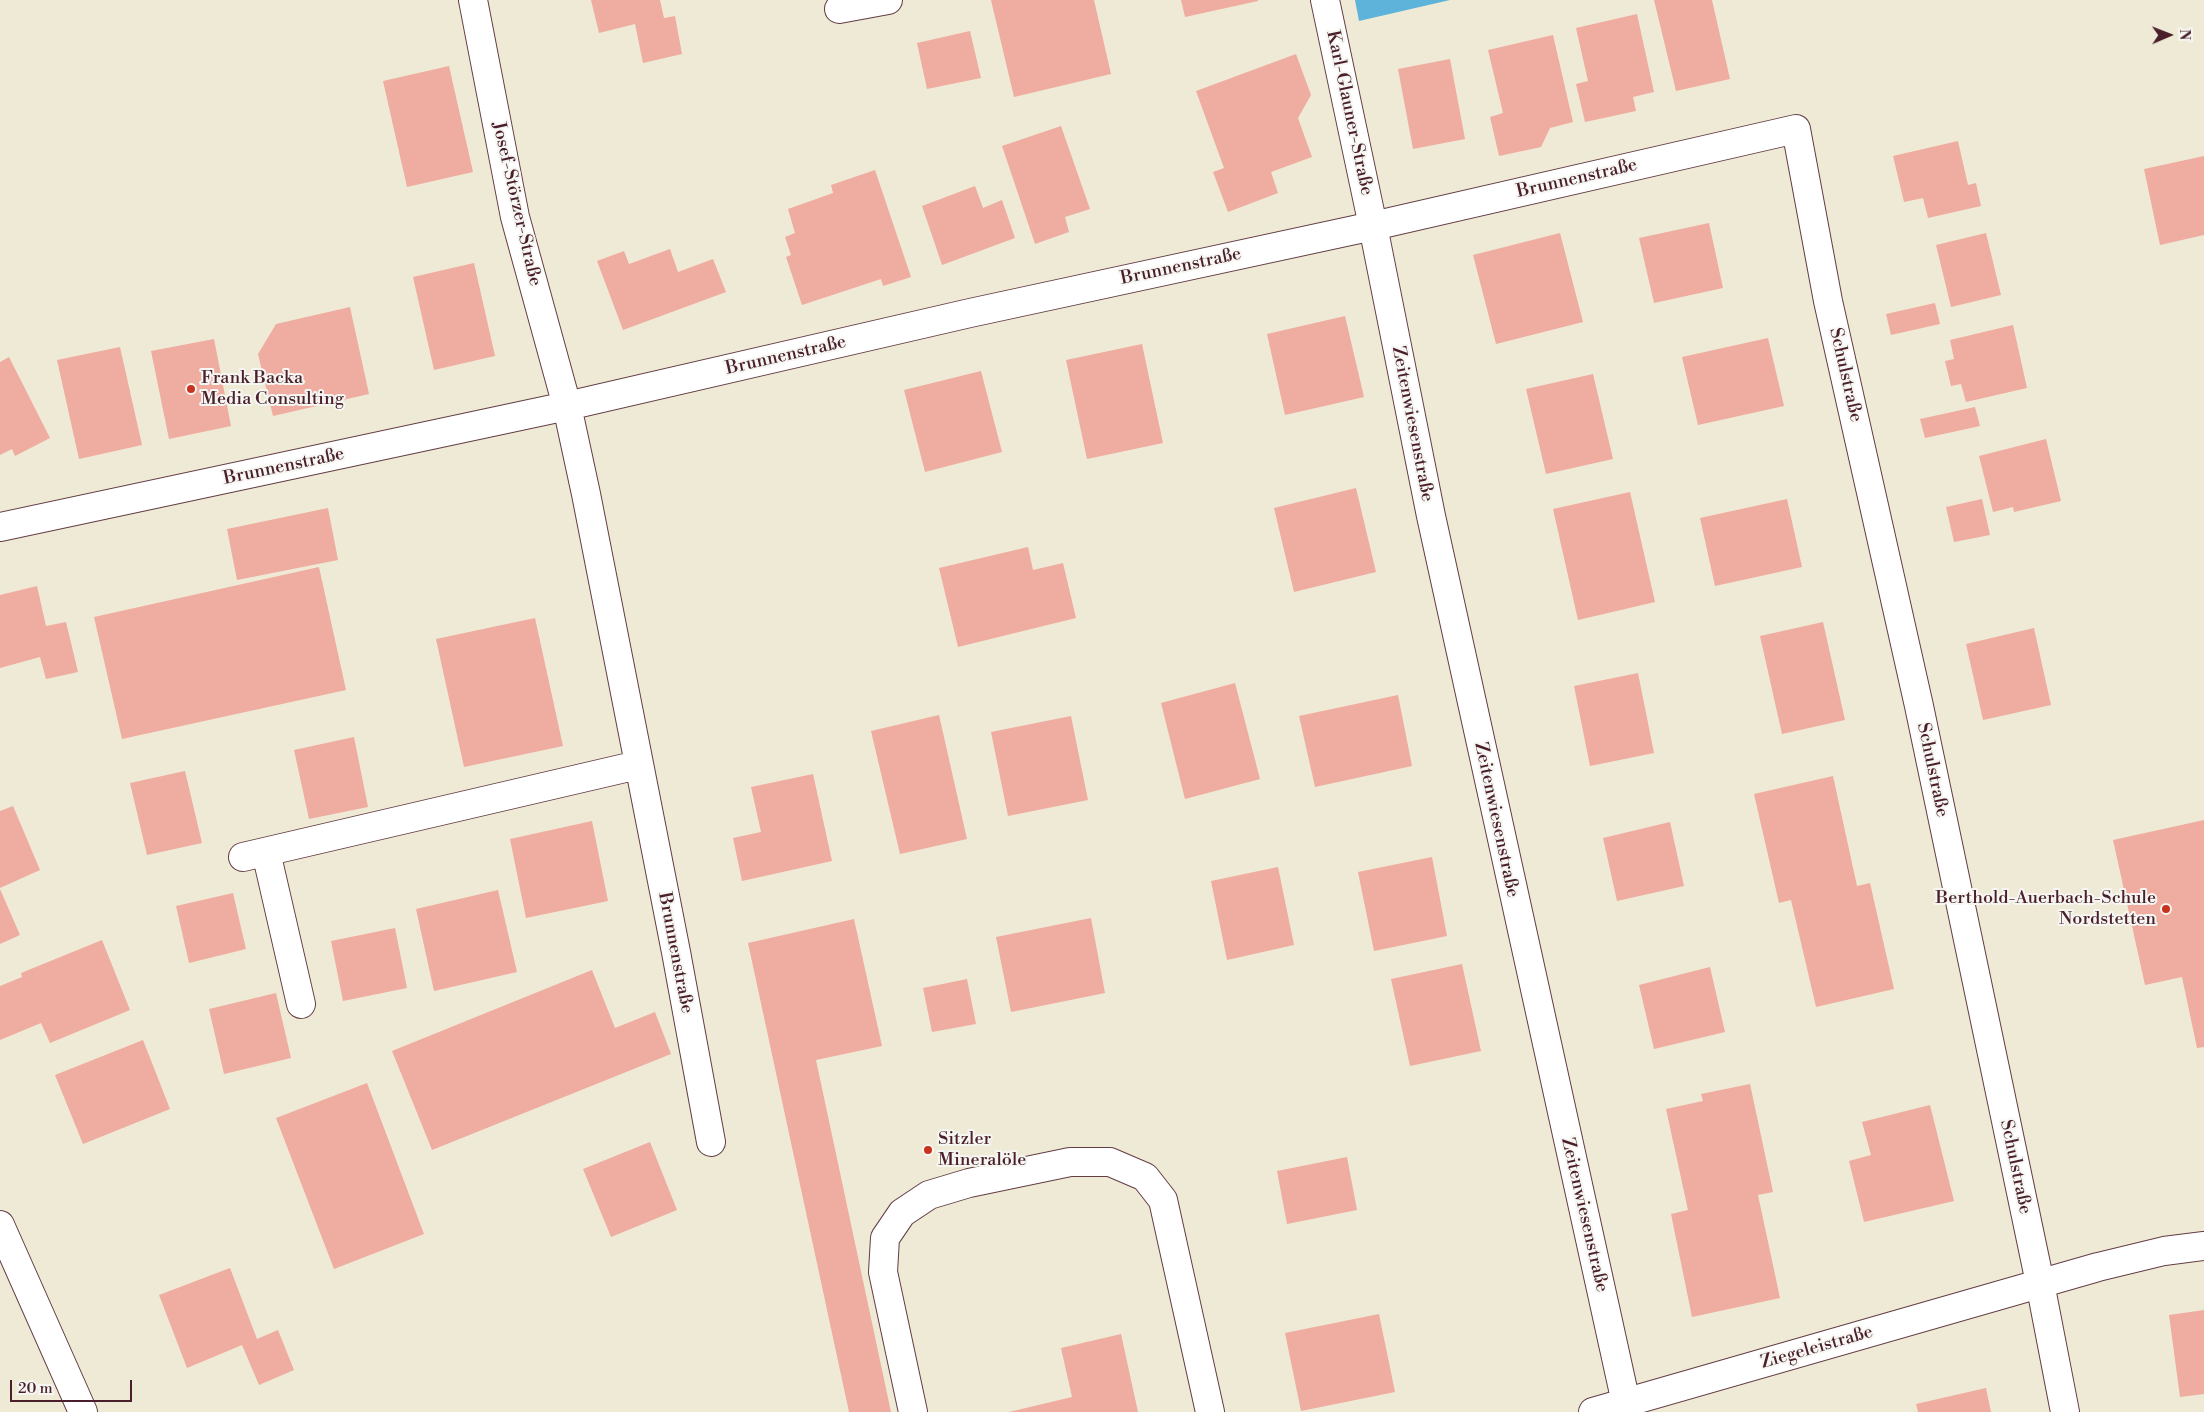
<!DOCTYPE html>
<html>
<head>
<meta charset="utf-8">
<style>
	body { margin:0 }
	#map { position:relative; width:2204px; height:1412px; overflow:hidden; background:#efead5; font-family:"Libre Bodoni",serif }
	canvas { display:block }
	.north { position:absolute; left:2144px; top:10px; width:50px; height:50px; -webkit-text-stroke:4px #f6f6f2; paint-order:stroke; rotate:89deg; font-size:14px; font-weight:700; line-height:20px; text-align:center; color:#4a1f2b }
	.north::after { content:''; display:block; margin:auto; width:18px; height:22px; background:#4a1f2b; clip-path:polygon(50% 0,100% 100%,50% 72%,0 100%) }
	.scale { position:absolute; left:10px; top:1380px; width:122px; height:22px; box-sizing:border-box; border:2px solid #4a1f2b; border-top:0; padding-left:6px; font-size:15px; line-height:18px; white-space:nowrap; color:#4a1f2b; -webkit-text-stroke:4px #f6f6f2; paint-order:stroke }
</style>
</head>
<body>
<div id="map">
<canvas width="2204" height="1412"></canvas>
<div class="north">N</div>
<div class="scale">20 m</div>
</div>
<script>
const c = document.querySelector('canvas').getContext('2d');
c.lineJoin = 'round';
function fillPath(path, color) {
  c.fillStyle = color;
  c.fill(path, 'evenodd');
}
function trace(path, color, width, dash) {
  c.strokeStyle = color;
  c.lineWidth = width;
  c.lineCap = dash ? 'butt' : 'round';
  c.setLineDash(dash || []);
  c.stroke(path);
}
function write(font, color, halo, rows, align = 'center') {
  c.font = font + ' "Libre Bodoni",serif';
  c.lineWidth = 4;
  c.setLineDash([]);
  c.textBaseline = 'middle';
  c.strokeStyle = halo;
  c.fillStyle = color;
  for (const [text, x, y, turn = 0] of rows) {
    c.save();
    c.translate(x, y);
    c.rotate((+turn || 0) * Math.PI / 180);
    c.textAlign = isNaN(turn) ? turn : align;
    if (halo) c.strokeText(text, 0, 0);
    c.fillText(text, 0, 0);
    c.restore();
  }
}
fillPath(new Path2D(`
	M 1355,0 L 1450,0 L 1359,21 Z`), '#5eb3da');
fillPath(new Path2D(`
	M 591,0 L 660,0 L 664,18 L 675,16 L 682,54 L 643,63 L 635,24 L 599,33 Z
	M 991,0 L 1094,0 L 1111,74 L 1014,97 Z
	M 1181,0 L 1258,0 L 1258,1 L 1185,17 Z
	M 1654,0 L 1712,0 L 1730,79 L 1676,91 Z
	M 1637,14 L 1654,92 L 1633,97 L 1636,111 L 1585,122 L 1576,84 L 1588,81 L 1576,28 Z
	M 970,31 L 981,78 L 927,89 L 917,43 Z
	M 1553,35 L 1573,122 L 1550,128 L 1541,147 L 1499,156 L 1490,117 L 1503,113 L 1488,50 Z
	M 1296,54 L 1311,95 L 1298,118 L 1312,157 L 1271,172 L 1278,193 L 1228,212 L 1213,172 L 1224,168 L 1196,91 Z
	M 1450,59 L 1465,139 L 1413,149 L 1398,69 Z
	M 449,66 L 473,172 L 407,187 L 383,81 Z
	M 1061,126 L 1090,209 L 1065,217 L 1069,232 L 1035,244 L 1002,146 Z
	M 1958,141 L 1968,185 L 1976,183 L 1981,206 L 1928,218 L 1923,198 L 1904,202 L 1893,156 Z
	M 2204,156 L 2204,235 L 2160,245 L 2144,169 Z
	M 875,170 L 911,277 L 883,286 L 881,279 L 802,305 L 786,257 L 791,255 L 785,237 L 795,233 L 788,209 L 833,193 L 831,185 Z
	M 975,186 L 983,208 L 1002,200 L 1015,238 L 942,265 L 922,206 Z
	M 1709,223 L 1723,288 L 1654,303 L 1639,238 Z
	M 1560,233 L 1583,322 L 1496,344 L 1473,255 Z
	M 1986,233 L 2001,295 L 1951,307 L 1936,245 Z
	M 670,249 L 678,272 L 713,259 L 726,292 L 623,330 L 597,261 L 624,251 L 629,264 Z
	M 474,263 L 495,356 L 434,370 L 413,277 Z
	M 1935,303 L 1940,324 L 1891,335 L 1886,314 Z
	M 350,307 L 369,394 L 273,416 L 258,354 L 276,324 Z
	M 1345,316 L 1364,397 L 1285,415 L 1267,334 Z
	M 2013,325 L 2027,388 L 1966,402 L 1961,384 L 1951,386 L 1945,361 L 1954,359 L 1950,340 Z
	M 1768,338 L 1784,406 L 1698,425 L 1682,357 Z
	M 214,339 L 231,426 L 169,439 L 151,351 Z
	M 1142,344 L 1163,443 L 1087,459 L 1066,360 Z
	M 120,347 L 142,445 L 79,459 L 57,360 Z
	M 9,357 L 50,438 L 15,456 L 12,449 L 0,455 L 0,362 Z
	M 981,371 L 1002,452 L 925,472 L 904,390 Z
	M 1593,374 L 1613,459 L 1546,474 L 1526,389 Z
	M 1975,407 L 1980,426 L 1925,438 L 1920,419 Z
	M 2046,439 L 2061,501 L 2014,512 L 2013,507 L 1993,512 L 1979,456 Z
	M 1356,488 L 1376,572 L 1294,592 L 1274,508 Z
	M 1630,492 L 1655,602 L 1578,620 L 1553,509 Z
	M 1787,499 L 1802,567 L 1715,586 L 1700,518 Z
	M 1982,499 L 1990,535 L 1954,542 L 1946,507 Z
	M 328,508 L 338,560 L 237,580 L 227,529 Z
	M 1028,547 L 1033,570 L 1063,563 L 1076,618 L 958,647 L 939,568 Z
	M 319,567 L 346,690 L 122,739 L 94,617 Z
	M 37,586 L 46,626 L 66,622 L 78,672 L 46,679 L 40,657 L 0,668 L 0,595 Z
	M 535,618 L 563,746 L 464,767 L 436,639 Z
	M 1823,622 L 1845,720 L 1782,734 L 1760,636 Z
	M 2034,628 L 2051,705 L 1983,720 L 1966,644 Z
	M 1638,673 L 1654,753 L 1590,766 L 1574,686 Z
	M 1235,683 L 1260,779 L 1185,799 L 1161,703 Z
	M 1398,695 L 1412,766 L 1315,787 L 1299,716 Z
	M 939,715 L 967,839 L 900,854 L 871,731 Z
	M 1071,716 L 1088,800 L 1008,816 L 991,732 Z
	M 354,737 L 368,807 L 309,819 L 294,750 Z
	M 185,771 L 202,843 L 147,855 L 130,783 Z
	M 813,774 L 832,861 L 742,881 L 733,838 L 761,832 L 751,787 Z
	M 1833,776 L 1857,886 L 1870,883 L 1894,989 L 1816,1007 L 1791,900 L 1779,903 L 1754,794 Z
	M 13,806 L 40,870 L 0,888 L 0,811 Z
	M 2204,820 L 2204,1047 L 2197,1048 L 2182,977 L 2145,985 L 2113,840 Z
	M 592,821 L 608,901 L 526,918 L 510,839 Z
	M 1670,822 L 1684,886 L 1617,901 L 1603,838 Z
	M 1432,857 L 1447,936 L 1374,951 L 1358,872 Z
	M 1278,867 L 1294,945 L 1227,960 L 1211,881 Z
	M 0,889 L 20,935 L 0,944 Z
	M 498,890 L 517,972 L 434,991 L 416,909 Z
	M 233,893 L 246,949 L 189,963 L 176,906 Z
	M 1091,918 L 1105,993 L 1011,1012 L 996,937 Z
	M 854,919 L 882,1046 L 816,1060 L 891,1412 L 849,1412 L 748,943 Z
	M 395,928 L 407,988 L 343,1001 L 331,941 Z
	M 102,940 L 130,1010 L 50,1043 L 41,1023 L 0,1040 L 0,986 L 22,977 L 21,973 Z
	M 1462,964 L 1481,1051 L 1410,1066 L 1391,979 Z
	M 1710,967 L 1725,1032 L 1654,1049 L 1639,985 Z
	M 592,970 L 615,1028 L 655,1012 L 671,1054 L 432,1150 L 392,1051 Z
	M 967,979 L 976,1024 L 932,1032 L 923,988 Z
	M 276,993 L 291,1058 L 224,1074 L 209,1009 Z
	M 143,1040 L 170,1109 L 83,1144 L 55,1075 Z
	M 367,1083 L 424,1234 L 334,1269 L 276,1118 Z
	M 1750,1084 L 1773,1192 L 1758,1195 L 1780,1298 L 1692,1317 L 1671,1214 L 1688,1210 L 1666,1109 L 1703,1101 L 1701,1094 Z
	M 1930,1105 L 1954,1201 L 1864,1222 L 1849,1161 L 1871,1155 L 1862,1122 Z
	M 650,1142 L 677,1210 L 611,1237 L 583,1169 Z
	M 1347,1157 L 1357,1210 L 1287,1224 L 1277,1171 Z
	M 230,1268 L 257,1339 L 278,1330 L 294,1370 L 259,1385 L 242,1345 L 187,1368 L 159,1295 Z
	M 2204,1310 L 2204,1394 L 2180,1397 L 2169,1315 Z
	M 1379,1314 L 1395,1392 L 1301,1411 L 1285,1333 Z
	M 1121,1334 L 1138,1412 L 1009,1412 L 1072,1397 L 1061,1348 Z
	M 1986,1388 L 1991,1412 L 1918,1412 L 1916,1404 Z`), '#efaca0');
const minor = new Path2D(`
	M 473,0 L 515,217 L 567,406 L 586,494 L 676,952 L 711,1142
	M 1325,0 L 1373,226 L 1431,516 L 1628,1412
	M 839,9 L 888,0
	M 0,527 L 567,406 L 970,313 L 1373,226 L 1796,129 L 1828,301 L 1919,706 L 2040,1283 L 2065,1412
	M 266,852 L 301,1004
	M 243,857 L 638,765
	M 0,1225 L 83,1412
	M 913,1412 L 883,1272 L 885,1238 L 902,1213 L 929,1195 L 969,1183 L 1070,1162 L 1110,1162 L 1145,1177 L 1163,1200 L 1210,1412
	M 1593,1412 L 2098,1267 L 2164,1251 L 2204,1246`);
trace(minor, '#633d44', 30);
trace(minor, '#fff', 28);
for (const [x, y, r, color] of [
	[191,389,5,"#c8321e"],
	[2166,909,5,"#c8321e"],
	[928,1150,5,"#c8321e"]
]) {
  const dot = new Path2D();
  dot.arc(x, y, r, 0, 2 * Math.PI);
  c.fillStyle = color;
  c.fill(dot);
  trace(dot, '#f6f6f2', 2);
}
write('18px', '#4a1f2b', '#f6f6f2', [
	["Karl-Glauner-Straße",1349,113,78],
	["Brunnenstraße",1577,179,-13],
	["Josef-Störzer-Straße",516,204,77],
	["Brunnenstraße",1181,267,-12],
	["Brunnenstraße",786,356,-13],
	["Schulstraße",1845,375,77],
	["Zeitenwiesenstraße",1412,424,79],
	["Brunnenstraße",284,467,-12],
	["Schulstraße",1932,770,78],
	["Zeitenwiesenstraße",1496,820,78],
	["Brunnenstraße",675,953,79],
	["Schulstraße",2015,1167,78],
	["Zeitenwiesenstraße",1584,1215,77],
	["Ziegeleistraße",1817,1348,-16]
]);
write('18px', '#4a1f2b', '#f6f6f2', [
	["Frank Backa",201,379],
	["Media Consulting",201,400],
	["Berthold-Auerbach-Schule",2156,899,"right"],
	["Nordstetten",2156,920,"right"],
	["Sitzler",938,1140],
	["Mineralöle",938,1161]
], 'left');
</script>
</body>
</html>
